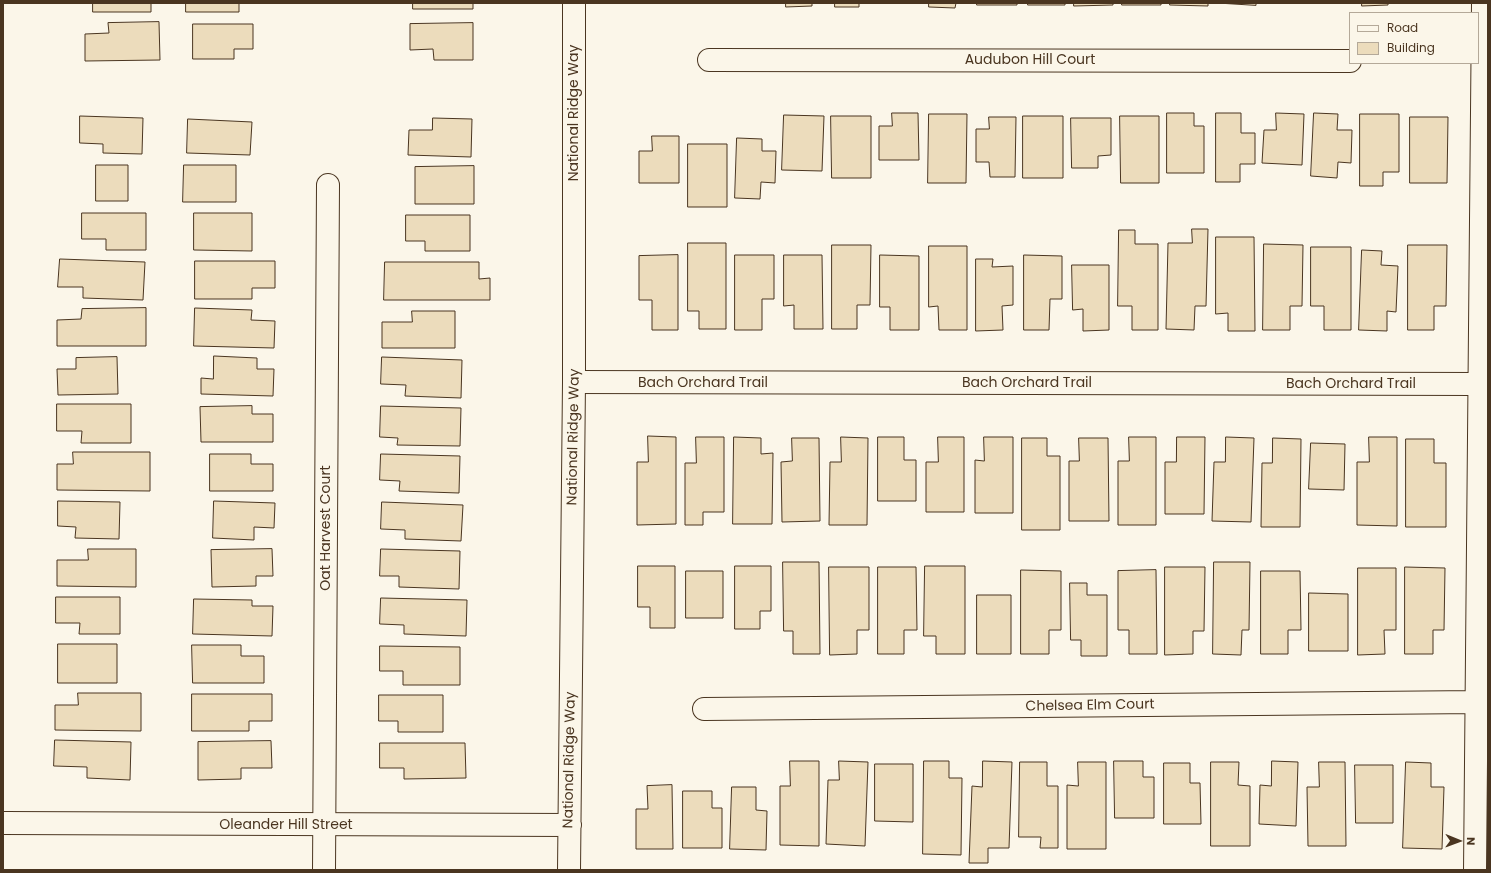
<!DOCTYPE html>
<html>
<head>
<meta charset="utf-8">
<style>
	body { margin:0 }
	#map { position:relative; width:1491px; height:873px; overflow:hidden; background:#fbf6e9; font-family:Poppins,sans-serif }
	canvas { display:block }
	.frame { position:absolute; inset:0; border:4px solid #4a3520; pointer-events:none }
	.legend { position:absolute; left:1349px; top:12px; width:130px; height:52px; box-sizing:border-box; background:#fbf6e9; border:1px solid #b4a999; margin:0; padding:5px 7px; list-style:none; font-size:12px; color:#4a3520 }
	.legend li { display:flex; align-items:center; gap:8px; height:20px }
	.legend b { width:20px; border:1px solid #b4a999 }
	.north { position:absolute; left:1439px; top:821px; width:40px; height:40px; -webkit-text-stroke:3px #fbf6e9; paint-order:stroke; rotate:91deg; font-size:11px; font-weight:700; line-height:16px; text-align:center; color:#4a3520 }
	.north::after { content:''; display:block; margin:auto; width:14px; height:18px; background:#4a3520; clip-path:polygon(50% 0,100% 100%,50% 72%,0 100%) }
</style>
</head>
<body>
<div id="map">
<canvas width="1491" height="873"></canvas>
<div class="frame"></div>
<ul class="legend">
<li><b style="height:5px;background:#fbf6e9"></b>Road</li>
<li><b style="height:11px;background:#ecdcbc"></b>Building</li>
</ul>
<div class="north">N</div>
</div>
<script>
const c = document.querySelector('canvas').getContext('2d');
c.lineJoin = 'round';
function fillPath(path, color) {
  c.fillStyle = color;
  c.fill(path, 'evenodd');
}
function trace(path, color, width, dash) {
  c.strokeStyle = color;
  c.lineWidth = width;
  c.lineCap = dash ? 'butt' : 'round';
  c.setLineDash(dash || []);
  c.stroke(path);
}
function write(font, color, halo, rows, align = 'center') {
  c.font = font + ' Poppins,sans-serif';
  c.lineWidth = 3;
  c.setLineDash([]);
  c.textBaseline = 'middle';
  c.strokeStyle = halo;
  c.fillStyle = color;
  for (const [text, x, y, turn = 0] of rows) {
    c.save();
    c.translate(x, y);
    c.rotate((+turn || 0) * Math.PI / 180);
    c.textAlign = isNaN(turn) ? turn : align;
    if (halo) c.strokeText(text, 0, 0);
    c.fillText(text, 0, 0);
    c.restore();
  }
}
const building = new Path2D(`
	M 93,3 L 151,3 L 151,12 L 93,12 Z
	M 186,3 L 239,3 L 239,12 L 186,12 Z
	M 413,3 L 473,3 L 473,9 L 413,9 Z
	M 786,3 L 812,3 L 812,6 L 786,7 Z
	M 835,3 L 859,3 L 859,7 L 835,7 Z
	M 929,3 L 956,3 L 955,8 L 929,7 Z
	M 977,3 L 1017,3 L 1017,5 L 977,5 Z
	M 1028,3 L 1065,3 L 1065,5 L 1028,5 Z
	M 1074,3 L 1113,3 L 1113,5 L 1074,6 Z
	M 1122,3 L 1161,3 L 1161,5 L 1122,5 Z
	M 1170,3 L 1208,3 L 1208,6 L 1170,5 Z
	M 1218,3 L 1256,3 L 1256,5 Z
	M 1362,3 L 1388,3 L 1388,5 L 1362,6 Z
	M 159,22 L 160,60 L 85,61 L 85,34 L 109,33 L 108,23 Z
	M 473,23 L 473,60 L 434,60 L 433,49 L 410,50 L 410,24 Z
	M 193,24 L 253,24 L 253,49 L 234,49 L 234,59 L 193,59 Z
	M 892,113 L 918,113 L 919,160 L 879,160 L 879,126 L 892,126 Z
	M 1167,113 L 1194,113 L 1194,126 L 1204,126 L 1204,173 L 1167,173 Z
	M 1216,113 L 1241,113 L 1241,133 L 1255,133 L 1255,164 L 1240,164 L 1240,182 L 1216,182 Z
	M 1276,113 L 1304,114 L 1302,165 L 1262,163 L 1264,130 L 1276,130 Z
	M 1314,113 L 1338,114 L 1337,130 L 1352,130 L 1351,163 L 1338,162 L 1337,178 L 1311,176 Z
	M 929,114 L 967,114 L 966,183 L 928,183 Z
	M 1360,114 L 1399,114 L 1399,172 L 1383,172 L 1383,186 L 1360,186 Z
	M 784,115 L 824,116 L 822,171 L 782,170 Z
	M 80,116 L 143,118 L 142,154 L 103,153 L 103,144 L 80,143 Z
	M 831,116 L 871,116 L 871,178 L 832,178 Z
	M 1023,116 L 1063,116 L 1063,178 L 1023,178 Z
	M 1120,116 L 1159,116 L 1159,183 L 1121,183 Z
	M 989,117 L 1016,117 L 1015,177 L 990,177 L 989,162 L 976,162 L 976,129 L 989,129 Z
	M 1410,117 L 1448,117 L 1447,183 L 1410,183 Z
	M 433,118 L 472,119 L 471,157 L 408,155 L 409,130 L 432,130 Z
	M 1071,118 L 1111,118 L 1111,155 L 1098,156 L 1098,168 L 1072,168 Z
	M 188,119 L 252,122 L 250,155 L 187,153 Z
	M 652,136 L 679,136 L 679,183 L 639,183 L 639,151 L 652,151 Z
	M 737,138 L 762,139 L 762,151 L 776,151 L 775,183 L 761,182 L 760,199 L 735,198 Z
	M 688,144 L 727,144 L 727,207 L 688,207 Z
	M 96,165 L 128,165 L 128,201 L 96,201 Z
	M 184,165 L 236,165 L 236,202 L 183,202 Z
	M 474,166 L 474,204 L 415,204 L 415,167 Z
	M 82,213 L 146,213 L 146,250 L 106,250 L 106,239 L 82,239 Z
	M 194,213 L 252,213 L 252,251 L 194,250 Z
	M 406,215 L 470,215 L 470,251 L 425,251 L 425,241 L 406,241 Z
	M 1192,229 L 1208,229 L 1206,306 L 1195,306 L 1194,330 L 1166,329 L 1168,243 L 1192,243 Z
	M 1119,230 L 1135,230 L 1135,244 L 1158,244 L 1158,330 L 1132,330 L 1132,306 L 1118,306 Z
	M 1216,237 L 1254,237 L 1255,331 L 1228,331 L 1228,313 L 1216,314 Z
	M 688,243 L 726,243 L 726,329 L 699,329 L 699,311 L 688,311 Z
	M 1264,244 L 1303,245 L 1302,306 L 1290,306 L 1290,330 L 1263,330 Z
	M 832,245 L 871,245 L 870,305 L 857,305 L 857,329 L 832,329 Z
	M 1408,245 L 1447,245 L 1446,306 L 1434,306 L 1434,330 L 1408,330 Z
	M 929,246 L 967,246 L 967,330 L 939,330 L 938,306 L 929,307 Z
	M 1311,247 L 1351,247 L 1351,330 L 1324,330 L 1324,306 L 1311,306 Z
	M 1362,250 L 1382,251 L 1381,265 L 1398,266 L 1396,312 L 1387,311 L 1387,331 L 1359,330 Z
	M 678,255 L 678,330 L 652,330 L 652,300 L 639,300 L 639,256 Z
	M 735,255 L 774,255 L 774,299 L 762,299 L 762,330 L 735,330 Z
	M 784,255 L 822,255 L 823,329 L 794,329 L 794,305 L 784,306 Z
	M 880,255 L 919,256 L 919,330 L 890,330 L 890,307 L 880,307 Z
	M 1024,255 L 1062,256 L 1062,299 L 1050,299 L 1049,330 L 1024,330 Z
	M 60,259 L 145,262 L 143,300 L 83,298 L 83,287 L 58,287 Z
	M 976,259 L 993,259 L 992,267 L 1013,266 L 1013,305 L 1002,306 L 1003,330 L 976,331 Z
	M 195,261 L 275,261 L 275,288 L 252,288 L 252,299 L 195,299 Z
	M 385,262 L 479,262 L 479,279 L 490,278 L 490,300 L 384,300 Z
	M 1072,265 L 1109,265 L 1109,330 L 1083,331 L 1083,309 L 1073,310 Z
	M 146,308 L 146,346 L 57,346 L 57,320 L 81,319 L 82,309 Z
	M 195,308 L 252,310 L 251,320 L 275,321 L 274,348 L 194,346 Z
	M 412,311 L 455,311 L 455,348 L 382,348 L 382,322 L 412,322 Z
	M 214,356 L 257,358 L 257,369 L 274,369 L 273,396 L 201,394 L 201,378 L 213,379 Z
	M 117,357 L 118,394 L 58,395 L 57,369 L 76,369 L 76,358 Z
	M 382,357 L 462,360 L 461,398 L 405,396 L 406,385 L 381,384 Z
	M 57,404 L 131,404 L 131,443 L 81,443 L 82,431 L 57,431 Z
	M 252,406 L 252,414 L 273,414 L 273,442 L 201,442 L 200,407 Z
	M 381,406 L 461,408 L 460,446 L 397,445 L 398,438 L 380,437 Z
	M 648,436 L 676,437 L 676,524 L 637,525 L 637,462 L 648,462 Z
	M 696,437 L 724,437 L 724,512 L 703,512 L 703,525 L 685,525 L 685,463 L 696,463 Z
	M 734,437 L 761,438 L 761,454 L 773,453 L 772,524 L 733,524 Z
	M 841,437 L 868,438 L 867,525 L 829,525 L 830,462 L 841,462 Z
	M 878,437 L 904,437 L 904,460 L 916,460 L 916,501 L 878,501 Z
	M 938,437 L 964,437 L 964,512 L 926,512 L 926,462 L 938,462 Z
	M 984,437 L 1013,437 L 1013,513 L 975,513 L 975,460 L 984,461 Z
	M 1129,437 L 1156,437 L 1156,525 L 1118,525 L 1118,461 L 1129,461 Z
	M 1177,437 L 1205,437 L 1204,514 L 1165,514 L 1165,462 L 1176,462 Z
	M 1226,437 L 1254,438 L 1251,522 L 1212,521 L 1214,462 L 1225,462 Z
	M 1369,437 L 1397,437 L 1397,526 L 1357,525 L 1357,462 L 1369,462 Z
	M 792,438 L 819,438 L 820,521 L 782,522 L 781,462 L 792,461 Z
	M 1022,438 L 1047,438 L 1047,456 L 1060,456 L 1060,530 L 1022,530 Z
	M 1079,438 L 1108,438 L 1109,521 L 1069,521 L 1069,461 L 1079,461 Z
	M 1273,438 L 1301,439 L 1300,527 L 1261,527 L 1262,463 L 1272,463 Z
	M 1406,439 L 1434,439 L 1434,463 L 1446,463 L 1446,527 L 1406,527 Z
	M 1311,443 L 1345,444 L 1344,490 L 1309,489 Z
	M 73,452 L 150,452 L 150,491 L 57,490 L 57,464 L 73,464 Z
	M 210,454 L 251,454 L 251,464 L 273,464 L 273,491 L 210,491 Z
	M 381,454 L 460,456 L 459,493 L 399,491 L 400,481 L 380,480 Z
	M 58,501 L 120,502 L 119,539 L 75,538 L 76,527 L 58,526 Z
	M 214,501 L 275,503 L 274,528 L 254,527 L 254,540 L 213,538 Z
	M 382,502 L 463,505 L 461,541 L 405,539 L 405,530 L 381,529 Z
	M 88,549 L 136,549 L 136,587 L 57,586 L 57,560 L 88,560 Z
	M 272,549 L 273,576 L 256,576 L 256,586 L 212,587 L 211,550 Z
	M 381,549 L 460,551 L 459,589 L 399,587 L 399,576 L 380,576 Z
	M 783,562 L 819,562 L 820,654 L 793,654 L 793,631 L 784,631 Z
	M 1214,562 L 1250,562 L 1249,630 L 1242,630 L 1241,655 L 1213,654 Z
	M 638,566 L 675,566 L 675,628 L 650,628 L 650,607 L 638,607 Z
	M 735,566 L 771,566 L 771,611 L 760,611 L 760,629 L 735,629 Z
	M 925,566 L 965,566 L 965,654 L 936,654 L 936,636 L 924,636 Z
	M 829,567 L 869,567 L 869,630 L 857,630 L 857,654 L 830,655 Z
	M 878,567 L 916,567 L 917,630 L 904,630 L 904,654 L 878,654 Z
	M 1165,567 L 1205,567 L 1204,631 L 1193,631 L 1193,654 L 1165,655 Z
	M 1405,567 L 1445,568 L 1444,630 L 1433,630 L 1433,654 L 1405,654 Z
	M 1358,568 L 1396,568 L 1396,630 L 1384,630 L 1385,654 L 1358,655 Z
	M 1021,570 L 1061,571 L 1061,630 L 1049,630 L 1049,654 L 1021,654 Z
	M 1156,570 L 1157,654 L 1129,654 L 1129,630 L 1118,630 L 1118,571 Z
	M 686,571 L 723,571 L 723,618 L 686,618 Z
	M 1261,571 L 1300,571 L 1301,630 L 1288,630 L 1288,654 L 1261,654 Z
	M 1070,583 L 1087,583 L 1087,595 L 1107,595 L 1107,656 L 1081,656 L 1081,640 L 1071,640 Z
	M 1309,593 L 1348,594 L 1348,651 L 1309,651 Z
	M 977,595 L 1011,595 L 1011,654 L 977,654 Z
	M 56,597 L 120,597 L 120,634 L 79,634 L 80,623 L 56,623 Z
	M 381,598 L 467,600 L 466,636 L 404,634 L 404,625 L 380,624 Z
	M 194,599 L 252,600 L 252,606 L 273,606 L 272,636 L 193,634 Z
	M 58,644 L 117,644 L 117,683 L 58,683 Z
	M 192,645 L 241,645 L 241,656 L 264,656 L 264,683 L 193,683 Z
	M 380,646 L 460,647 L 460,685 L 403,685 L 403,671 L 380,671 Z
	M 78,693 L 141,693 L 141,731 L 55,730 L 55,705 L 78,705 Z
	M 192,694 L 272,694 L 272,721 L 249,721 L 249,731 L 192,731 Z
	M 379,695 L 443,695 L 443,732 L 398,732 L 398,721 L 379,721 Z
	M 55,740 L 131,742 L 130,780 L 87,778 L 87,767 L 54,766 Z
	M 271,741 L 272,768 L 241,768 L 241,779 L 198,780 L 198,742 Z
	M 380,743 L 465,743 L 466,778 L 404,779 L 404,768 L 380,768 Z
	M 790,761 L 819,761 L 819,846 L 780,845 L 780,786 L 790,786 Z
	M 839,761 L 868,762 L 865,846 L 826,844 L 828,780 L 839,780 Z
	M 924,761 L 949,761 L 949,778 L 962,778 L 961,855 L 923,854 Z
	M 983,761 L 1012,762 L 1009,848 L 988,848 L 988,863 L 969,863 L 972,786 L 982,787 Z
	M 1114,761 L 1143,761 L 1143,777 L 1154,777 L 1154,818 L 1115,818 Z
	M 1272,761 L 1298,762 L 1296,826 L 1259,824 L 1260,785 L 1271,786 Z
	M 1020,762 L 1047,762 L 1047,786 L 1058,786 L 1058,848 L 1040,848 L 1041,837 L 1019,837 Z
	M 1078,762 L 1106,762 L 1106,849 L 1067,849 L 1067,785 L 1078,786 Z
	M 1211,762 L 1239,762 L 1238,785 L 1250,786 L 1250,846 L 1211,846 Z
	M 1319,762 L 1345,762 L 1346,846 L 1308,846 L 1307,787 L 1319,787 Z
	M 1406,762 L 1431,763 L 1431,787 L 1444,787 L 1442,849 L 1403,848 Z
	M 1164,763 L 1190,763 L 1190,783 L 1200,783 L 1201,824 L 1164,824 Z
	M 875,764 L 913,764 L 913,822 L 875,821 Z
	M 1355,765 L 1393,765 L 1393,823 L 1356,823 Z
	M 672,785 L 673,849 L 636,849 L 636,809 L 648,809 L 647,786 Z
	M 732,787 L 756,787 L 756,810 L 767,811 L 766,850 L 730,849 Z
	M 683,791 L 712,791 L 712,808 L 722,808 L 722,848 L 683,848 Z`);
fillPath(building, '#ecdcbc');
trace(building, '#4a3520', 1);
const street = new Path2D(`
	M 709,60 L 1350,61
	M 574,382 L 1479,384
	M 704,709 L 1477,702
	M 324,870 L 328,185
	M 1475,870 L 1483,3`);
const secondary = new Path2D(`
	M 3,823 L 570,825
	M 569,870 L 574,382 L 574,3`);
trace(street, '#4a3520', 24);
trace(secondary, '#4a3520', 24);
trace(street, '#fbf6e9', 22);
trace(secondary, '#fbf6e9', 22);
write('14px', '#4a3520', '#fbf6e9', [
	["Audubon Hill Court",1030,60],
	["National Ridge Way",574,113,-90],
	["Bach Orchard Trail",703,383],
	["Bach Orchard Trail",1027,383],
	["Bach Orchard Trail",1351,384],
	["National Ridge Way",574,437,-89],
	["Oat Harvest Court",326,528,-90],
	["Chelsea Elm Court",1090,706,-1],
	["National Ridge Way",570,760,-89],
	["Oleander Hill Street",286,825]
]);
</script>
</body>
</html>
